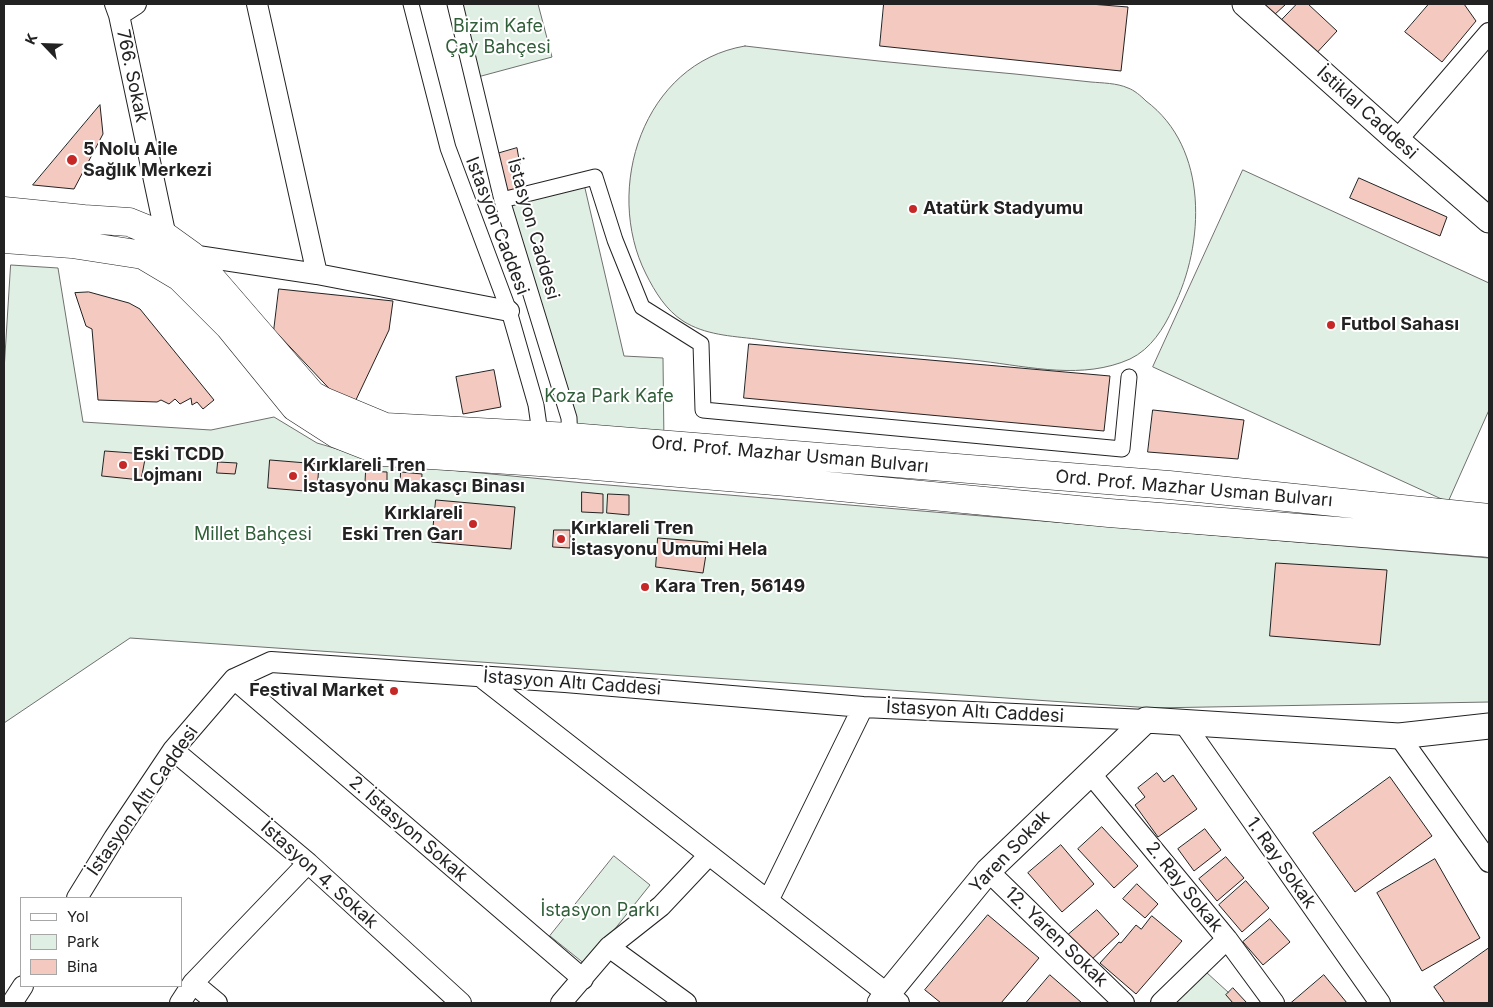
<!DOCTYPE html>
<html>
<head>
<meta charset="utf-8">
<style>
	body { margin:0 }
	#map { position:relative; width:1493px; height:1007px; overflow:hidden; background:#fff; font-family:Inter,sans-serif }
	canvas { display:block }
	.frame { position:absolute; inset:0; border:5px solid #222; pointer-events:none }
	.legend { position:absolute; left:20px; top:897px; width:162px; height:90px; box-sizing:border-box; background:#fff; border:1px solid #a7a7a7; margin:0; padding:6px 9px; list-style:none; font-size:15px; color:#222 }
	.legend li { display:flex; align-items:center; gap:10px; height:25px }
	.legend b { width:25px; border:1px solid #a7a7a7 }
	.north { position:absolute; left:20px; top:20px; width:50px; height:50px; -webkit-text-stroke:4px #fff; paint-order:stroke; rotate:294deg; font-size:14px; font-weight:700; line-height:20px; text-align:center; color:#222 }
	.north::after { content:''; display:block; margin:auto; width:18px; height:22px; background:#222; clip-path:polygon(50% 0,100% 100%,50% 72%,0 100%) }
</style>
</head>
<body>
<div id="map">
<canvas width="1493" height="1007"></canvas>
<div class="frame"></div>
<ul class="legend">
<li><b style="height:6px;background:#fff"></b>Yol</li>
<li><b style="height:14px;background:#e0efe3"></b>Park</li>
<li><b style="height:14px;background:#f3c9c0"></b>Bina</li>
</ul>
<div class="north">K</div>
</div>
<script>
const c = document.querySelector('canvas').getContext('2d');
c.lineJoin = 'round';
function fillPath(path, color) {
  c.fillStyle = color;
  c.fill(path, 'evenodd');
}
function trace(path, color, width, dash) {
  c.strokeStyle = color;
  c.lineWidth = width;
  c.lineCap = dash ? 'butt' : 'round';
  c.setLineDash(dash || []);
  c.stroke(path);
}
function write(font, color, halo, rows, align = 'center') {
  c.font = font + ' Inter,sans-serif';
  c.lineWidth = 4;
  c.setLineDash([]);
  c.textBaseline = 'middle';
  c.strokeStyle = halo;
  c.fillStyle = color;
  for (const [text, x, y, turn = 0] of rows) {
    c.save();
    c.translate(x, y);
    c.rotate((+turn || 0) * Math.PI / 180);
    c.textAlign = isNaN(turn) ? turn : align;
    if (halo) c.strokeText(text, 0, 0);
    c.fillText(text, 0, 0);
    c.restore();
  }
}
const green = new Path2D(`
	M 455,4 L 538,4 L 552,57 L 474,78 Z
	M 745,46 C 835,57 925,66 1015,74 C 1040,77 1066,79 1091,82 C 1102,83 1117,83 1128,88 C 1134,90 1141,96 1146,101 C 1209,148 1205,244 1173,308 C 1164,328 1151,349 1130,359 C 1083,380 1031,367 981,361 C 906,353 831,350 756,339 C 731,336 705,335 683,321 C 666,310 655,292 646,274 C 603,189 643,63 745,46 Z
	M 1243,170 L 1489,283 L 1489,410 L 1448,502 L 1153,367 Z
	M 584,184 L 624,356 L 663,358 L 664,445 L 570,437 L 502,200 Z
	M 11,265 L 58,268 L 83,422 L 211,430 L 274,417 L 317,443 L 388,464 L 584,483 L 1489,558 L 1489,702 L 1152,708 L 130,638 L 4,723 L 4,371 Z
	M 614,856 L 650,885 L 586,965 L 550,936 Z
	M 1206,972 L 1240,1003 L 1176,1003 Z`);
fillPath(green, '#e0efe3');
trace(green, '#6f6f6f', 1);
const building = new Path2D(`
	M 884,4 L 1090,4 L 1128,7 L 1121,71 L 880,46 Z
	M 1261,4 L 1286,4 L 1273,16 Z
	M 1297,4 L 1308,4 L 1337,31 L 1312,58 L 1277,25 Z
	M 1429,4 L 1464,4 L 1476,21 L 1442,62 L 1405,32 Z
	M 100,105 L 103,134 L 74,189 L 33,185 Z
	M 517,148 L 524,187 L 502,193 L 493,155 Z
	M 1359,178 L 1447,217 L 1440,236 L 1350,198 Z
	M 279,289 L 393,301 L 389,330 L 354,404 L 340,400 L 274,330 Z
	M 89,292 L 129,303 L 140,309 L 214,400 L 203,409 L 197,402 L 192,405 L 191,398 L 180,404 L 175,399 L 169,404 L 161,400 L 157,402 L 98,400 L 92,329 L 86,326 L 75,293 Z
	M 749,344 L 1110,376 L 1104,431 L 744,398 Z
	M 494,370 L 501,407 L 463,414 L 456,377 Z
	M 1153,410 L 1244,420 L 1238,459 L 1148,452 Z
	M 105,451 L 146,454 L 141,480 L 102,476 Z
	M 270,460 L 319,464 L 317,492 L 268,488 Z
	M 218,462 L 237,463 L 235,474 L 217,473 Z
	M 366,471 L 387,472 L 387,491 L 365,490 Z
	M 401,472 L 422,474 L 421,493 L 400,492 Z
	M 582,492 L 603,494 L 603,513 L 582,512 Z
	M 608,494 L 629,495 L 629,515 L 607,513 Z
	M 436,500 L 515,507 L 511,549 L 432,542 Z
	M 554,530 L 570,530 L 570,548 L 553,547 Z
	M 658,538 L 708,542 L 703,573 L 656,567 Z
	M 1276,563 L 1387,570 L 1380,645 L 1270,636 Z
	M 1157,773 L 1164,782 L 1173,775 L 1197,809 L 1158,837 L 1135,805 L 1145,797 L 1138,788 Z
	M 1390,777 L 1432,836 L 1355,892 L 1313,833 Z
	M 1102,827 L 1138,866 L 1114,888 L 1078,849 Z
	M 1205,829 L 1221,850 L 1194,871 L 1178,849 Z
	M 1061,845 L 1094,884 L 1062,912 L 1028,873 Z
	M 1226,857 L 1244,878 L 1217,901 L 1199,879 Z
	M 1435,859 L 1480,938 L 1422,971 L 1377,893 Z
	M 1246,881 L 1269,908 L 1242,932 L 1219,905 Z
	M 1137,884 L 1158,904 L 1145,918 L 1123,899 Z
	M 1097,910 L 1119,934 L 1090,961 L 1068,935 Z
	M 988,915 L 1039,958 L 1001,1003 L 941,1003 L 925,990 Z
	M 1152,916 L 1182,941 L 1136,994 L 1100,963 L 1119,942 L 1121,943 L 1136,925 L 1141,929 Z
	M 1270,919 L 1290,942 L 1263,965 L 1243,942 Z
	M 1489,948 L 1489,1003 L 1445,1003 L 1434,987 Z
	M 1050,975 L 1082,1003 L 1026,1003 Z
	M 1324,975 L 1347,1003 L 1291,1003 Z
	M 1233,988 L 1247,1003 L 1233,1003 L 1226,995 Z`);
fillPath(building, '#f3c9c0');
trace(building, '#222', 1);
const pedestrian = new Path2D(`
	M 411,4 L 448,148 L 509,311 L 536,405 L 541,440
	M 455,4 L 502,200 L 569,418 L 570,444
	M 502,200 L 595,177 L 615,240 L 642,307 L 701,344 L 703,410 L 1122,449 L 1129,377`);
const minor = new Path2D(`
	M 115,4 L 119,15 L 166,237
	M 257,4 L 317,274
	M 119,15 L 136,4
	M 1397,140 L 1489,33
	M 191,255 L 317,274 L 509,311
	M 480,676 L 899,1003
	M 234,679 L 583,979
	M 1183,722 L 1380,1003
	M 1399,736 L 1489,862
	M 173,750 L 308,863 L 461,1003
	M 1090,773 L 1227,939 L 1274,1003
	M 988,871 L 1124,1003
	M 77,898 L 114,838 L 173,750 L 234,679 L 271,662 L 565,682 L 863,707 L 1146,720
	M 768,901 L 863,707
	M 609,947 L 686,1003
	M 193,983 L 217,1003
	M 12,1003 L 23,986
	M 180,1003 L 193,983 L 308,863
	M 561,1003 L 609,947 L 661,906 L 709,855
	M 1161,1003 L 1227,939`);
const tertiary = new Path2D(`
	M 1245,4 L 1397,140 L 1489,220
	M 880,1003 L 988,871 L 1146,720 L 1399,736 L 1489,726`);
const secondary = new Path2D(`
	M 4,211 L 84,219 L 129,222 L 166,237 L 191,255 L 312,395 L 325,402 L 385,427 L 570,437 L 1169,485 L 1489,518
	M 4,239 L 72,244 L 143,255 L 180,277 L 229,326 L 295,407 L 337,434 L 383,452 L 571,464 L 787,482 L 1109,513 L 1489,543`);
trace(pedestrian, '#222', 17);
trace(minor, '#222', 22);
trace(tertiary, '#222', 27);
trace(secondary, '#222', 29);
trace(pedestrian, '#fff', 15);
trace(minor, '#fff', 20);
trace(tertiary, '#fff', 25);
trace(secondary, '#fff', 28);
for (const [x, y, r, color] of [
	[72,160,6,"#c62828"],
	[913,209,5,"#c62828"],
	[1331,325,5,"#c62828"],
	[123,465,5,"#c62828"],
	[293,476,5,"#c62828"],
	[473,524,5,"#c62828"],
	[561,539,5,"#c62828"],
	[645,587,5,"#c62828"],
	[394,691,5,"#c62828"]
]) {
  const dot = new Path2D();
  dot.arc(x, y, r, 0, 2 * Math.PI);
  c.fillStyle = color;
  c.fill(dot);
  trace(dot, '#fff', 2);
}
write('18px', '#2f5e38', '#fff', [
	["Bizim Kafe",498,27],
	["Çay Bahçesi",498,48],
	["Koza Park Kafe",609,397],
	["Millet Bahçesi",253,535],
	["İstasyon Parkı",600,911]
]);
write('18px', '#222', '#fff', [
	["766. Sokak",132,76,78],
	["İstiklal Caddesi",1367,113,42],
	["Istasyon Caddesi",497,226,69],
	["İstasyon Caddesi",533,229,74],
	["Ord. Prof. Mazhar Usman Bulvarı",790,455,5],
	["Ord. Prof. Mazhar Usman Bulvarı",1194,489,5],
	["İstasyon Altı Caddesi",572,683,4],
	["İstasyon Altı Caddesi",975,712,3],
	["İstasyon Altı Caddesi",143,801,-55],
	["2. İstasyon Sokak",408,829,41],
	["Yaren Sokak",1010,852,-46],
	["1. Ray Sokak",1281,863,55],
	["İstasyon 4. Sokak",319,875,42],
	["2. Ray Sokak",1184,887,51],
	["12. Yaren Sokak",1056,937,44]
]);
write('bold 18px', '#222', '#fff', [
	["5 Nolu Aile",83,150],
	["Sağlık Merkezi",83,171],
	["Atatürk Stadyumu",923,209],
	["Futbol Sahası",1341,325],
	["Eski TCDD",133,455],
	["Lojmanı",133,476],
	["Kırklareli Tren",303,466],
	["İstasyonu Makasçı Binası",303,487],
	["Kırklareli",463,514,"right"],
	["Eski Tren Garı",463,535,"right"],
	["Kırklareli Tren",571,529],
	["İstasyonu Umumi Hela",571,550],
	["Kara Tren, 56149",655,587],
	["Festival Market",384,691,"right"]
], 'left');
</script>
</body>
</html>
